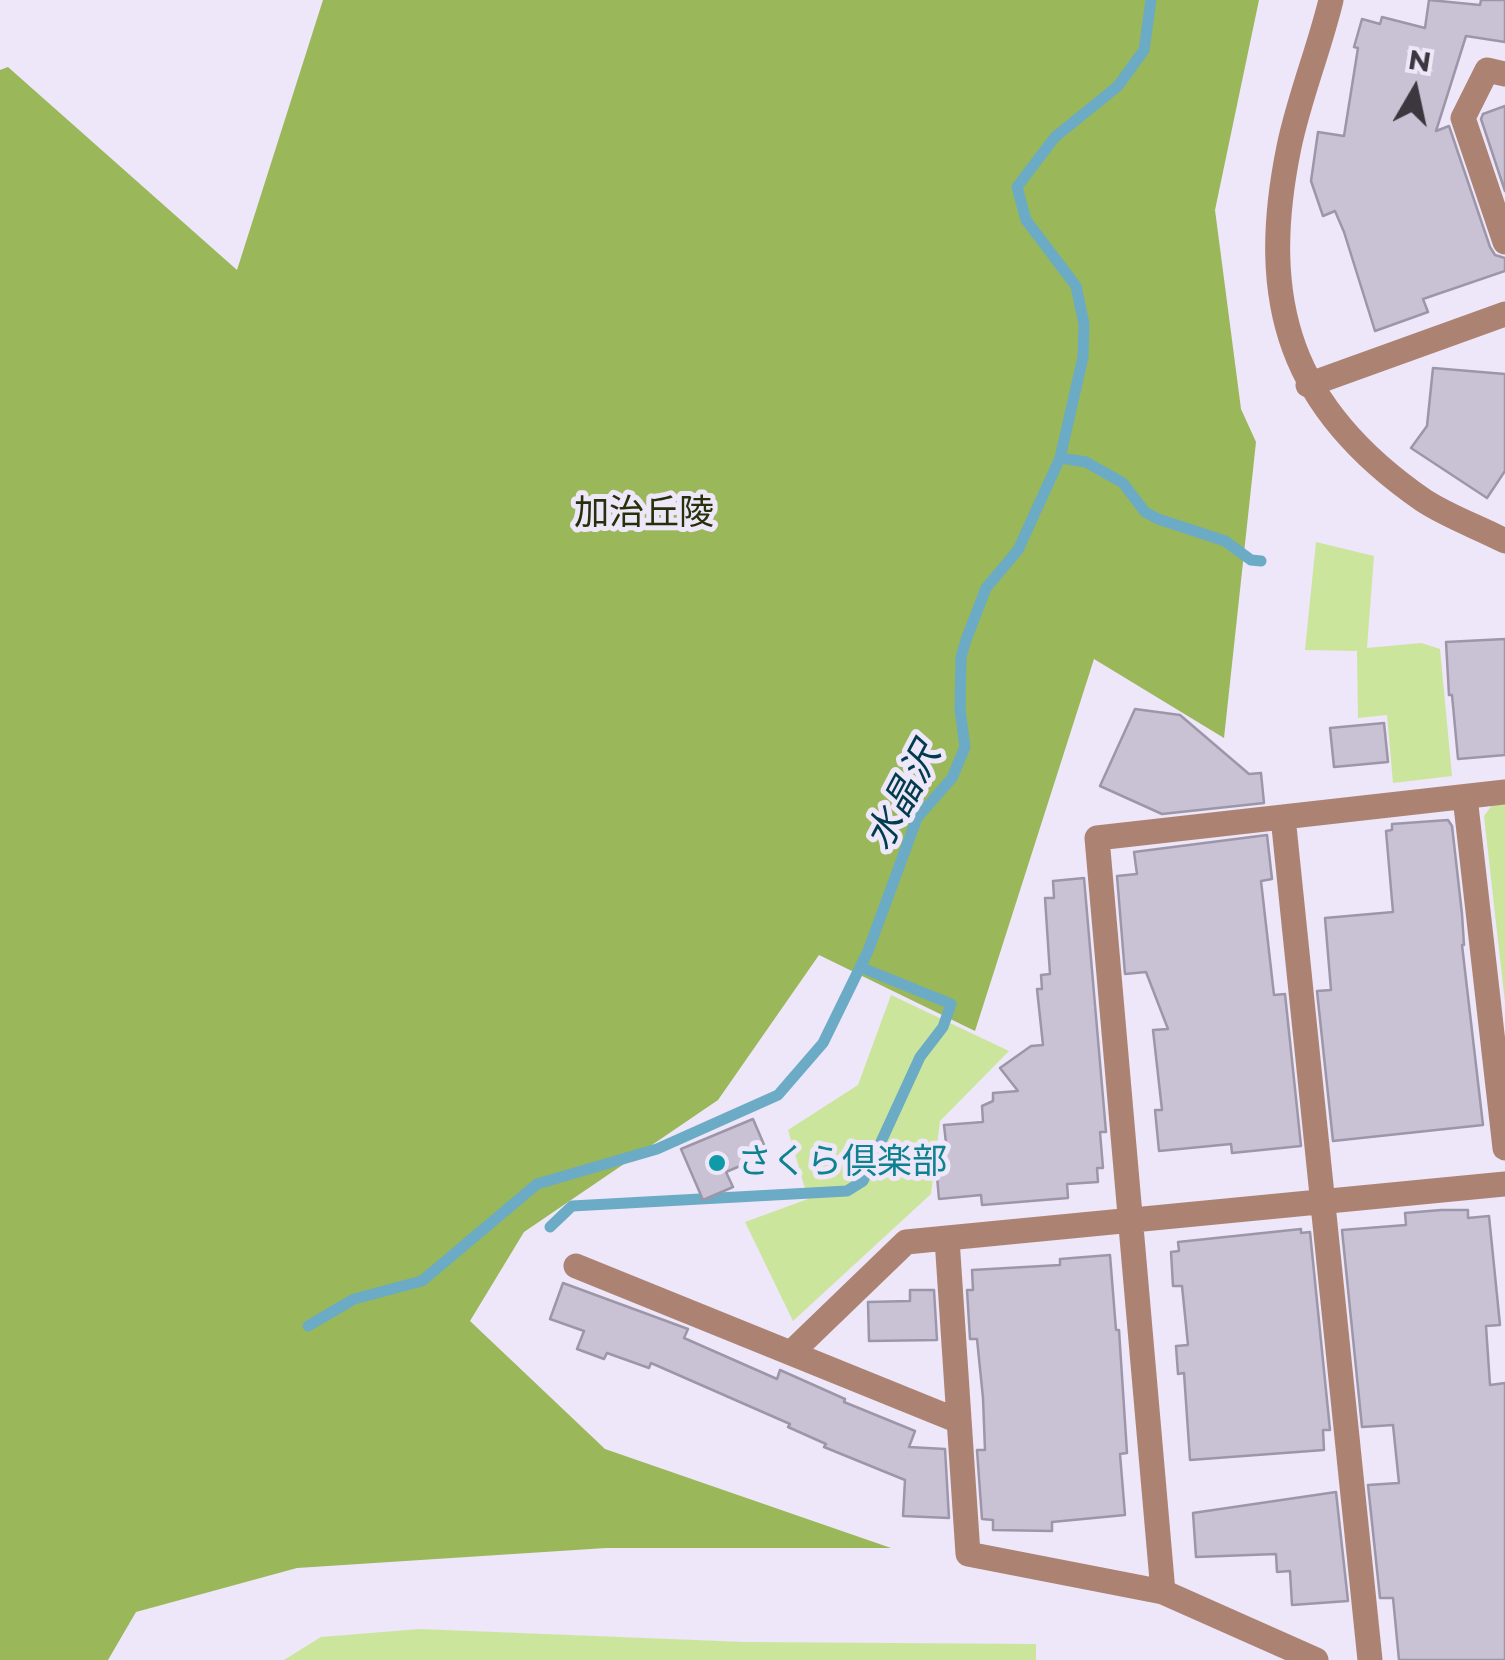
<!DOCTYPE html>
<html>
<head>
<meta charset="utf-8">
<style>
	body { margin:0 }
	#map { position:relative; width:1505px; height:1660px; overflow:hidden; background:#eee6f9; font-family:Montserrat,sans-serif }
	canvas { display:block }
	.north { position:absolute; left:1365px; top:40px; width:100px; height:100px; -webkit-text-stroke:8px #eee6f9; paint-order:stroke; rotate:9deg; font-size:28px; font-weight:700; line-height:40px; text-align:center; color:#3a373e }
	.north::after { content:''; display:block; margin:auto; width:35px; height:45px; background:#3a373e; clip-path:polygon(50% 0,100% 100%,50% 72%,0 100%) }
</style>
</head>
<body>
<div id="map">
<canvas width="1505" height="1660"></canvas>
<div class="north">N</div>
</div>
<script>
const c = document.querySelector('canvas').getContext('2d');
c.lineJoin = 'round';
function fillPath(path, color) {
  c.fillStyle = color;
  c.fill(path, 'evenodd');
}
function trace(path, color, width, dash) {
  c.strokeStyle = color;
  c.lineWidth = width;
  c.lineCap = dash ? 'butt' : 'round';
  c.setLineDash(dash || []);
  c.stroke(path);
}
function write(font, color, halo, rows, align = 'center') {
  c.font = font + ' Montserrat,"Noto Sans JP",sans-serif';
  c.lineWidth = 10;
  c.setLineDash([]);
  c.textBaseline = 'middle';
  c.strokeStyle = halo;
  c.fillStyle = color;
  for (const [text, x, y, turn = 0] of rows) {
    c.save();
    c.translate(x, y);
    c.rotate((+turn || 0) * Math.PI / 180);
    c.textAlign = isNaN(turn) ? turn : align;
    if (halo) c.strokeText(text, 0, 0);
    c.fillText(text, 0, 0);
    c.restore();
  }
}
fillPath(new Path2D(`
	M 1316,542 L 1374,556 L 1367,648 L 1421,643 L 1440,649 L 1452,776 L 1393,783 L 1387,715 L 1358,718 L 1357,651 L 1305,650 Z
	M 1505,803 L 1505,1003 L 1484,816 L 1492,805 Z
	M 891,995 L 1009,1051 L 940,1121 L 931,1194 L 793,1321 L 745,1222 L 808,1199 L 788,1130 L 858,1085 Z
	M 420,1629 L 745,1642 L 1036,1644 L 1036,1660 L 284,1660 L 321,1637 Z`), '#cce59c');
fillPath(new Path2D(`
	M 323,0 L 1259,0 L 1215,210 L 1241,409 L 1256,442 L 1224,738 L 1094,659 L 975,1031 L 819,955 L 718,1100 L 524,1232 L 470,1321 L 605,1449 L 891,1548 L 606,1548 L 297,1568 L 136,1612 L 108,1660 L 0,1660 L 0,70 L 8,67 L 237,270 Z`), '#9ab75a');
trace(new Path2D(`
	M 1060,458 L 1086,462 L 1123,483 L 1145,512 L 1158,519 L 1225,541 L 1251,560 L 1261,561
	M 550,1227 L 572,1206 L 847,1191 L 863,1181 L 920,1057 L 943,1027 L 951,1004 L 860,967
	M 308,1326 L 354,1299 L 422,1281 L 537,1184 L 657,1149 L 778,1095 L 823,1043 L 868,951 L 917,818 L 952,778 L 965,747 L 960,710 L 961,657 L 966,640 L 986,588 L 1018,550 L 1060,458 L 1083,357 L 1084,324 L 1076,286 L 1026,220 L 1017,187 L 1055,137 L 1118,86 L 1144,50 L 1151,0`), '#6babc5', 11);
const building = new Path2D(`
	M 1429,0 L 1480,5 L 1481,0 L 1505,0 L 1505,42 L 1466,36 L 1436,131 L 1449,126 L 1490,247 L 1495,255 L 1505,258 L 1505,271 L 1423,299 L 1428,312 L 1375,331 L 1344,232 L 1335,211 L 1323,216 L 1311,181 L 1318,132 L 1344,136 L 1358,48 L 1354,47 L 1362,19 L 1380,24 L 1382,17 L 1425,28 Z
	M 1505,106 L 1505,191 L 1481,119 L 1483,114 Z
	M 1433,368 L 1505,374 L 1505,471 L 1487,498 L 1411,448 L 1427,426 Z
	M 1505,639 L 1505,755 L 1458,759 L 1452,695 L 1449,695 L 1446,642 Z
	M 1135,709 L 1180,715 L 1249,774 L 1261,773 L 1264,803 L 1162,814 L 1100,786 Z
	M 1384,723 L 1388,762 L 1334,767 L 1330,728 Z
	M 1448,820 L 1452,826 L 1462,914 L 1464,945 L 1462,945 L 1483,1125 L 1333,1141 L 1317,991 L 1331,990 L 1325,918 L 1393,912 L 1386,831 L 1392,830 L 1392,824 Z
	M 1267,835 L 1272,879 L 1261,881 L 1274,995 L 1285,994 L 1301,1146 L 1232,1153 L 1231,1144 L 1159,1151 L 1155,1110 L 1162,1110 L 1153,1030 L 1168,1029 L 1146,972 L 1125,974 L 1117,876 L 1137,874 L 1134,852 Z
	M 1084,878 L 1106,1132 L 1100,1132 L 1103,1168 L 1097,1168 L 1098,1182 L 1067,1184 L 1068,1198 L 982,1205 L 981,1195 L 939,1199 L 935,1154 L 947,1152 L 944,1125 L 983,1122 L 982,1106 L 993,1101 L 993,1093 L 1018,1091 L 1000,1068 L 1031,1046 L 1043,1045 L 1037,989 L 1042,989 L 1041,975 L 1050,974 L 1045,898 L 1054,898 L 1053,881 Z
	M 753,1119 L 768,1154 L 726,1172 L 733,1187 L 703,1200 L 681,1149 Z
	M 1441,1210 L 1468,1210 L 1468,1218 L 1489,1216 L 1500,1325 L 1486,1326 L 1490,1385 L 1505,1383 L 1505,1660 L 1399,1660 L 1393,1598 L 1380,1598 L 1368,1485 L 1399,1483 L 1393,1425 L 1362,1427 L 1342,1230 L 1406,1225 L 1405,1213 Z
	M 1301,1229 L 1301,1233 L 1310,1232 L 1330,1430 L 1323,1430 L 1324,1450 L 1190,1460 L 1184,1373 L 1178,1374 L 1176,1346 L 1188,1345 L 1182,1286 L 1173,1286 L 1171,1252 L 1179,1251 L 1178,1242 Z
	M 1110,1255 L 1116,1330 L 1119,1330 L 1127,1453 L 1120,1454 L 1125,1515 L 1052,1522 L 1052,1531 L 993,1530 L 993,1520 L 982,1519 L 977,1450 L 985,1450 L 983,1398 L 977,1339 L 970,1339 L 967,1290 L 973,1290 L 972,1270 L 1060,1265 L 1060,1259 Z
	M 563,1283 L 688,1329 L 684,1338 L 777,1379 L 780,1370 L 845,1399 L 844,1402 L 915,1431 L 909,1447 L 945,1449 L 949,1518 L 903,1516 L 905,1480 L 824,1447 L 826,1444 L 788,1427 L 790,1424 L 651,1363 L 649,1368 L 607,1353 L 604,1359 L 577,1349 L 584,1331 L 550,1319 Z
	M 910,1290 L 934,1290 L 937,1340 L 869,1341 L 868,1302 L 910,1301 Z
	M 1336,1492 L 1348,1601 L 1292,1605 L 1290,1571 L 1277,1572 L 1276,1554 L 1196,1557 L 1193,1513 Z`);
fillPath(building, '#c9c2d5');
trace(building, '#9d96a8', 2.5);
trace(new Path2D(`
	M 1331,0 C 1319,50 1299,98 1289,147 C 1257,303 1290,408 1423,500 C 1447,516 1478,527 1505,541
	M 1505,74 L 1487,70 L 1463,118 L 1505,242
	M 1308,385 L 1505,314
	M 1465,797 L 1505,1148
	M 1283,817 L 1370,1660
	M 947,1239 L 968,1554 L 1163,1592 L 1316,1660
	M 576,1266 L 956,1420
	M 793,1351 L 906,1242 L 1505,1184
	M 1163,1592 L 1097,838 L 1505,792`), '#ac8372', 25);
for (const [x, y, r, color] of [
	[717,1163,10,"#0f9aa8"]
]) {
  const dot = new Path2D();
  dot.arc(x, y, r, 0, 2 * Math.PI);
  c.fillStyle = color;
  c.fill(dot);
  trace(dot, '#eee6f9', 4);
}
write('35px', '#26310a', '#eee6f9', [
	["加治丘陵",644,514]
]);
write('35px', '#0d838f', '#eee6f9', [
	["さくら倶楽部",737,1163]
], 'left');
write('italic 38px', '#003c4d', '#eee6f9', [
	["水晶沢",904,797,-62]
]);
</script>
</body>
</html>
